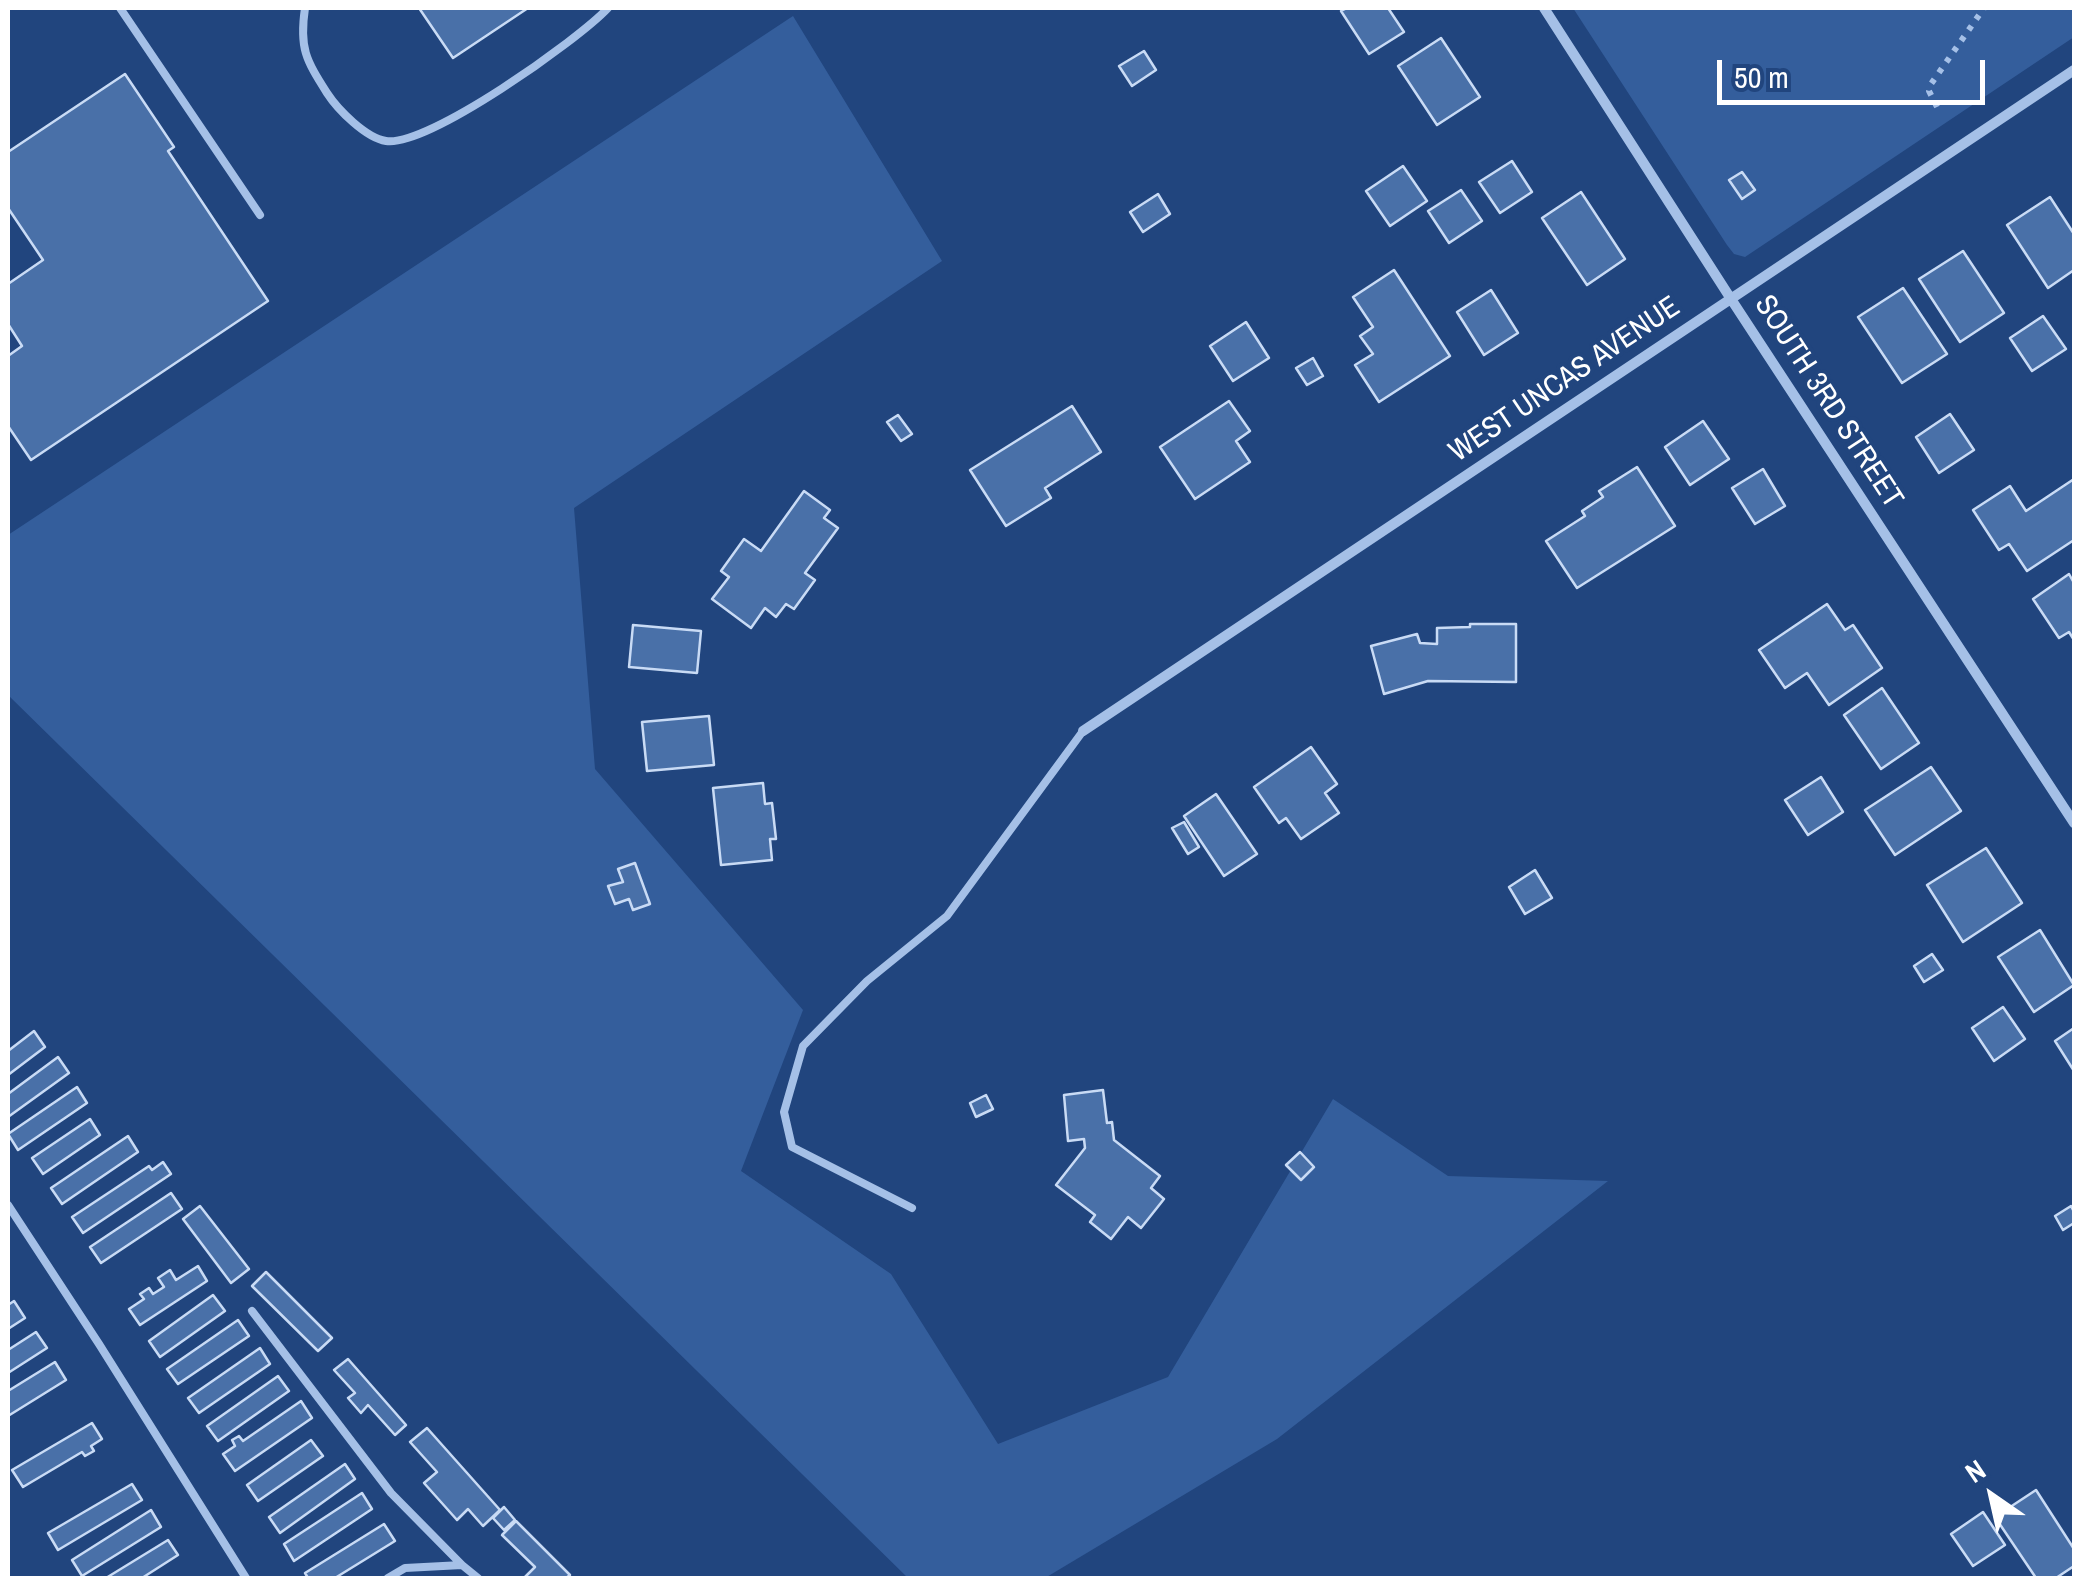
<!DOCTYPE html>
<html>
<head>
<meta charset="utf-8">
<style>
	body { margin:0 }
	#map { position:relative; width:2082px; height:1586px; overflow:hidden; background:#21457e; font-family:"Archivo Narrow",sans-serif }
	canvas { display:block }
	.frame { position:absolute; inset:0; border:10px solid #fff; pointer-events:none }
	.north { position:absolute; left:1942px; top:1446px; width:100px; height:100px; -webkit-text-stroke:8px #21457e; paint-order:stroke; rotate:326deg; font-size:28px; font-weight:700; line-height:40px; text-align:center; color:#fff }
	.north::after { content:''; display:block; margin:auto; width:35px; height:45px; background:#fff; clip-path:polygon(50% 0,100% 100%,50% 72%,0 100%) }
	.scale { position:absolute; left:1717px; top:60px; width:268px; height:45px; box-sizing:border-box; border:5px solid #fff; border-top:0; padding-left:12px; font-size:30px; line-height:35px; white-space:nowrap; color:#fff; -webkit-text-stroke:8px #21457e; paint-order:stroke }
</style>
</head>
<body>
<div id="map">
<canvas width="2082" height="1586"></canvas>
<div class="frame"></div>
<div class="north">N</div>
<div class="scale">50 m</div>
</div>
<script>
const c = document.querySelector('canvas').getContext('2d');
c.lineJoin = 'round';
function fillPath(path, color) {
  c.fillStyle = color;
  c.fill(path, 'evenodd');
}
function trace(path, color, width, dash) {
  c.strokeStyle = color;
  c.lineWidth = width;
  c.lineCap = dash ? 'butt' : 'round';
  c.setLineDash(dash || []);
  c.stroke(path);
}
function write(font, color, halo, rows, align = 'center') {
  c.font = font + ' "Archivo Narrow",sans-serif';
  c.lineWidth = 8;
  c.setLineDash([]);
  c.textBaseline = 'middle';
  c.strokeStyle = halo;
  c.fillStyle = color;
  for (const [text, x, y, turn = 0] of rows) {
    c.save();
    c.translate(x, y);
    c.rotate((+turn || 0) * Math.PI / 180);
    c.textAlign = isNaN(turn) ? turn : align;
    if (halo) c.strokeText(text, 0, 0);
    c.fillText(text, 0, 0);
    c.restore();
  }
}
fillPath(new Path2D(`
	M 1573,8 L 2074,8 L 2074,37 L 1745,257 L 1734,254 L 1727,245 Z
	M 793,16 L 942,261 L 574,508 L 595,769 L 803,1010 L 741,1171 L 891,1274 L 998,1444 L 1168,1377 L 1333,1099 L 1448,1176 L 1608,1181 L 1277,1439 L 1045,1578 L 908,1578 L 8,695 L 8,535 Z`), '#345e9c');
const building = new Path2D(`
	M 419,8 L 528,8 L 453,58 Z
	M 1347,8 L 1388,8 L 1404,32 L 1369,54 L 1341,11 Z
	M 1441,38 L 1480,97 L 1437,125 L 1398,66 Z
	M 1144,51 L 1156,70 L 1132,86 L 1119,66 Z
	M 125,74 L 174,147 L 168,151 L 268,301 L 31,460 L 8,426 L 8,356 L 22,346 L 8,324 L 8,284 L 43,260 L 8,208 L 8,152 Z
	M 1512,161 L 1532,192 L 1500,213 L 1479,182 Z
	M 1403,166 L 1427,201 L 1390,226 L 1366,191 Z
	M 1742,172 L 1755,190 L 1742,199 L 1729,180 Z
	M 1461,190 L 1482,221 L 1449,243 L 1428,211 Z
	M 1581,192 L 1625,259 L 1587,285 L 1542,218 Z
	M 1158,194 L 1170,214 L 1143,232 L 1130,212 Z
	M 2050,197 L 2074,234 L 2074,270 L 2048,288 L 2007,225 Z
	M 1963,251 L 2004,313 L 1960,342 L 1919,279 Z
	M 1394,270 L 1450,356 L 1379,402 L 1355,365 L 1373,354 L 1360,336 L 1373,327 L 1353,297 Z
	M 1903,288 L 1947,354 L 1902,383 L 1858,317 Z
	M 1491,290 L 1518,333 L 1484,355 L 1457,312 Z
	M 2043,316 L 2066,349 L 2032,371 L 2010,338 Z
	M 1246,322 L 1269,358 L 1233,381 L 1210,346 Z
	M 1313,358 L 1323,376 L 1307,385 L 1296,368 Z
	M 1229,401 L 1250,431 L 1236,441 L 1250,462 L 1195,499 L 1160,447 Z
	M 1072,406 L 1101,452 L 1045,488 L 1051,498 L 1006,526 L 970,470 Z
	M 1950,414 L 1974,450 L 1939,473 L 1916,437 Z
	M 898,415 L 912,434 L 901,441 L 887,422 Z
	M 1703,421 L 1729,459 L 1690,485 L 1665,447 Z
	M 1637,467 L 1675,526 L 1577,588 L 1546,541 L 1585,516 L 1582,511 L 1603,497 L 1599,491 Z
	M 1763,469 L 1785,506 L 1755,524 L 1732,488 Z
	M 2074,479 L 2074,540 L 2027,571 L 2009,544 L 1999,550 L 1973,510 L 2010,486 L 2026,511 Z
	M 804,491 L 830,510 L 824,518 L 838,528 L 805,573 L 815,580 L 794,609 L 786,604 L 776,617 L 765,608 L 751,628 L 712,599 L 729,577 L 721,571 L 744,539 L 761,551 Z
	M 2069,574 L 2074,583 L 2074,640 L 2069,632 L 2059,638 L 2033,599 Z
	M 1827,604 L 1845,630 L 1853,625 L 1882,668 L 1829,705 L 1807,673 L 1785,688 L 1759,650 Z
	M 1470,624 L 1516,624 L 1516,682 L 1428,681 L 1384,694 L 1371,646 L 1417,634 L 1420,643 L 1437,644 L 1437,628 L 1470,627 Z
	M 633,625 L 701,631 L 697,673 L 629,667 Z
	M 1882,688 L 1919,743 L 1881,769 L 1844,715 Z
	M 709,716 L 714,765 L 647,771 L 642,722 Z
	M 1311,747 L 1337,784 L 1325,793 L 1339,813 L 1301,839 L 1286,818 L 1279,823 L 1254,787 Z
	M 1931,767 L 1961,811 L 1895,855 L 1865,810 Z
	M 1821,777 L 1843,812 L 1808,835 L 1785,800 Z
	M 763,783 L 765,804 L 772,803 L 776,839 L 770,839 L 772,860 L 721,865 L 713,788 Z
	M 1216,794 L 1257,854 L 1224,876 L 1184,816 Z
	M 1184,822 L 1199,847 L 1188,854 L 1172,828 Z
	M 1986,848 L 2022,903 L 1963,942 L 1927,885 Z
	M 635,863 L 650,904 L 633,910 L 629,899 L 615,904 L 608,886 L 623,882 L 618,869 Z
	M 1535,870 L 1552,898 L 1525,914 L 1509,887 Z
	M 2040,930 L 2074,985 L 2034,1012 L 1998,957 Z
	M 1932,954 L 1943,970 L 1924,982 L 1914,966 Z
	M 2003,1007 L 2025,1039 L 1994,1061 L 1972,1028 Z
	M 2074,1028 L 2074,1071 L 2055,1041 Z
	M 34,1031 L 45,1047 L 8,1075 L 8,1051 Z
	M 58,1057 L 69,1073 L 8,1117 L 8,1094 Z
	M 77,1087 L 87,1103 L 18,1150 L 8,1134 Z
	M 1103,1090 L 1107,1123 L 1112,1122 L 1114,1140 L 1160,1176 L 1151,1188 L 1164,1199 L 1141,1228 L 1128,1217 L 1111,1239 L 1090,1222 L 1095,1215 L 1056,1185 L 1085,1148 L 1084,1139 L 1068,1141 L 1064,1095 Z
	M 986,1095 L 993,1109 L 976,1117 L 970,1103 Z
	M 90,1119 L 100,1135 L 43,1174 L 32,1158 Z
	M 128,1136 L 138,1152 L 62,1204 L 51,1188 Z
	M 1300,1152 L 1314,1167 L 1301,1180 L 1286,1165 Z
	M 163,1162 L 171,1174 L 83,1233 L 72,1217 L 149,1166 L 152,1170 Z
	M 171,1193 L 182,1209 L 101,1263 L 90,1247 Z
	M 200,1206 L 249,1269 L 231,1283 L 183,1219 Z
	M 2071,1206 L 2074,1212 L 2074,1223 L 2063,1230 L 2055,1216 Z
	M 198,1266 L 207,1281 L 140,1325 L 129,1309 L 144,1299 L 140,1294 L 149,1288 L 153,1294 L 164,1287 L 158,1278 L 170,1270 L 176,1280 Z
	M 266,1272 L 332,1338 L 318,1351 L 252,1286 Z
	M 213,1295 L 225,1311 L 160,1357 L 149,1341 Z
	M 14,1301 L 25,1318 L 8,1329 L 8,1305 Z
	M 238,1320 L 249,1336 L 178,1384 L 167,1369 Z
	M 36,1332 L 47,1348 L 8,1373 L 8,1350 Z
	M 260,1348 L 270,1364 L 199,1413 L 188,1398 Z
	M 348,1359 L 406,1425 L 395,1435 L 368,1405 L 361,1413 L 348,1398 L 355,1393 L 334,1370 Z
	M 55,1362 L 66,1380 L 8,1416 L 8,1391 Z
	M 278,1376 L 289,1391 L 218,1441 L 207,1426 Z
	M 301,1401 L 312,1418 L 235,1471 L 223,1454 L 235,1446 L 232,1440 L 239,1436 L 243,1441 Z
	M 92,1423 L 102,1439 L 91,1446 L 94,1451 L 85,1456 L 82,1452 L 23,1487 L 12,1470 Z
	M 427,1428 L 500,1510 L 483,1526 L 468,1509 L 457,1520 L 424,1483 L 437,1472 L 410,1442 Z
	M 311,1440 L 323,1456 L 258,1501 L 247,1485 Z
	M 345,1464 L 355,1479 L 280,1533 L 269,1517 Z
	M 132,1484 L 142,1500 L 58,1550 L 48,1533 Z
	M 2036,1490 L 2074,1549 L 2074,1566 L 2056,1578 L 2036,1578 L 1995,1517 Z
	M 362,1493 L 372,1509 L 294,1561 L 284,1544 Z
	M 504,1507 L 515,1520 L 504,1530 L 493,1518 Z
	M 151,1510 L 161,1527 L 82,1576 L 72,1560 Z
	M 1983,1512 L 2005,1545 L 1973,1566 L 1951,1534 Z
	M 516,1521 L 570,1575 L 566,1578 L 525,1577 L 535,1567 L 502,1535 Z
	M 384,1524 L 395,1541 L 335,1578 L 308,1578 L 305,1573 Z
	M 168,1540 L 178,1555 L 142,1578 L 106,1578 Z`);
fillPath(building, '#4970a8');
trace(building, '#c9dbf5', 2.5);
trace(new Path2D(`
	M 1937,107 L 1929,91 L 1931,84 L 1984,8`), '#a5c0e7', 6, [5, 8]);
trace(new Path2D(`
	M 120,8 L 260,215
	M 305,8 C 299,48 306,60 327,93 C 338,110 366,138 386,141 C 428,147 578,40 608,8
	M 8,1205 L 99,1344 L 246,1578
	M 912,1208 L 792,1147 L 784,1112 L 803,1046 L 867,981 L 947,916 L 1083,731
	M 252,1311 L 391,1493 L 462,1565
	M 388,1578 L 405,1568 L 462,1565 L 478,1578`), '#a5c0e7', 8);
trace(new Path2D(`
	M 1544,8 L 1731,299 L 2074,823
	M 1083,731 L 2074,70`), '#a5c0e7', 10);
write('30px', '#fff', '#21457e', [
	["WEST UNCAS AVENUE",1565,380,-34],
	["SOUTH 3RD STREET",1828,402,57]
]);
</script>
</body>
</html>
